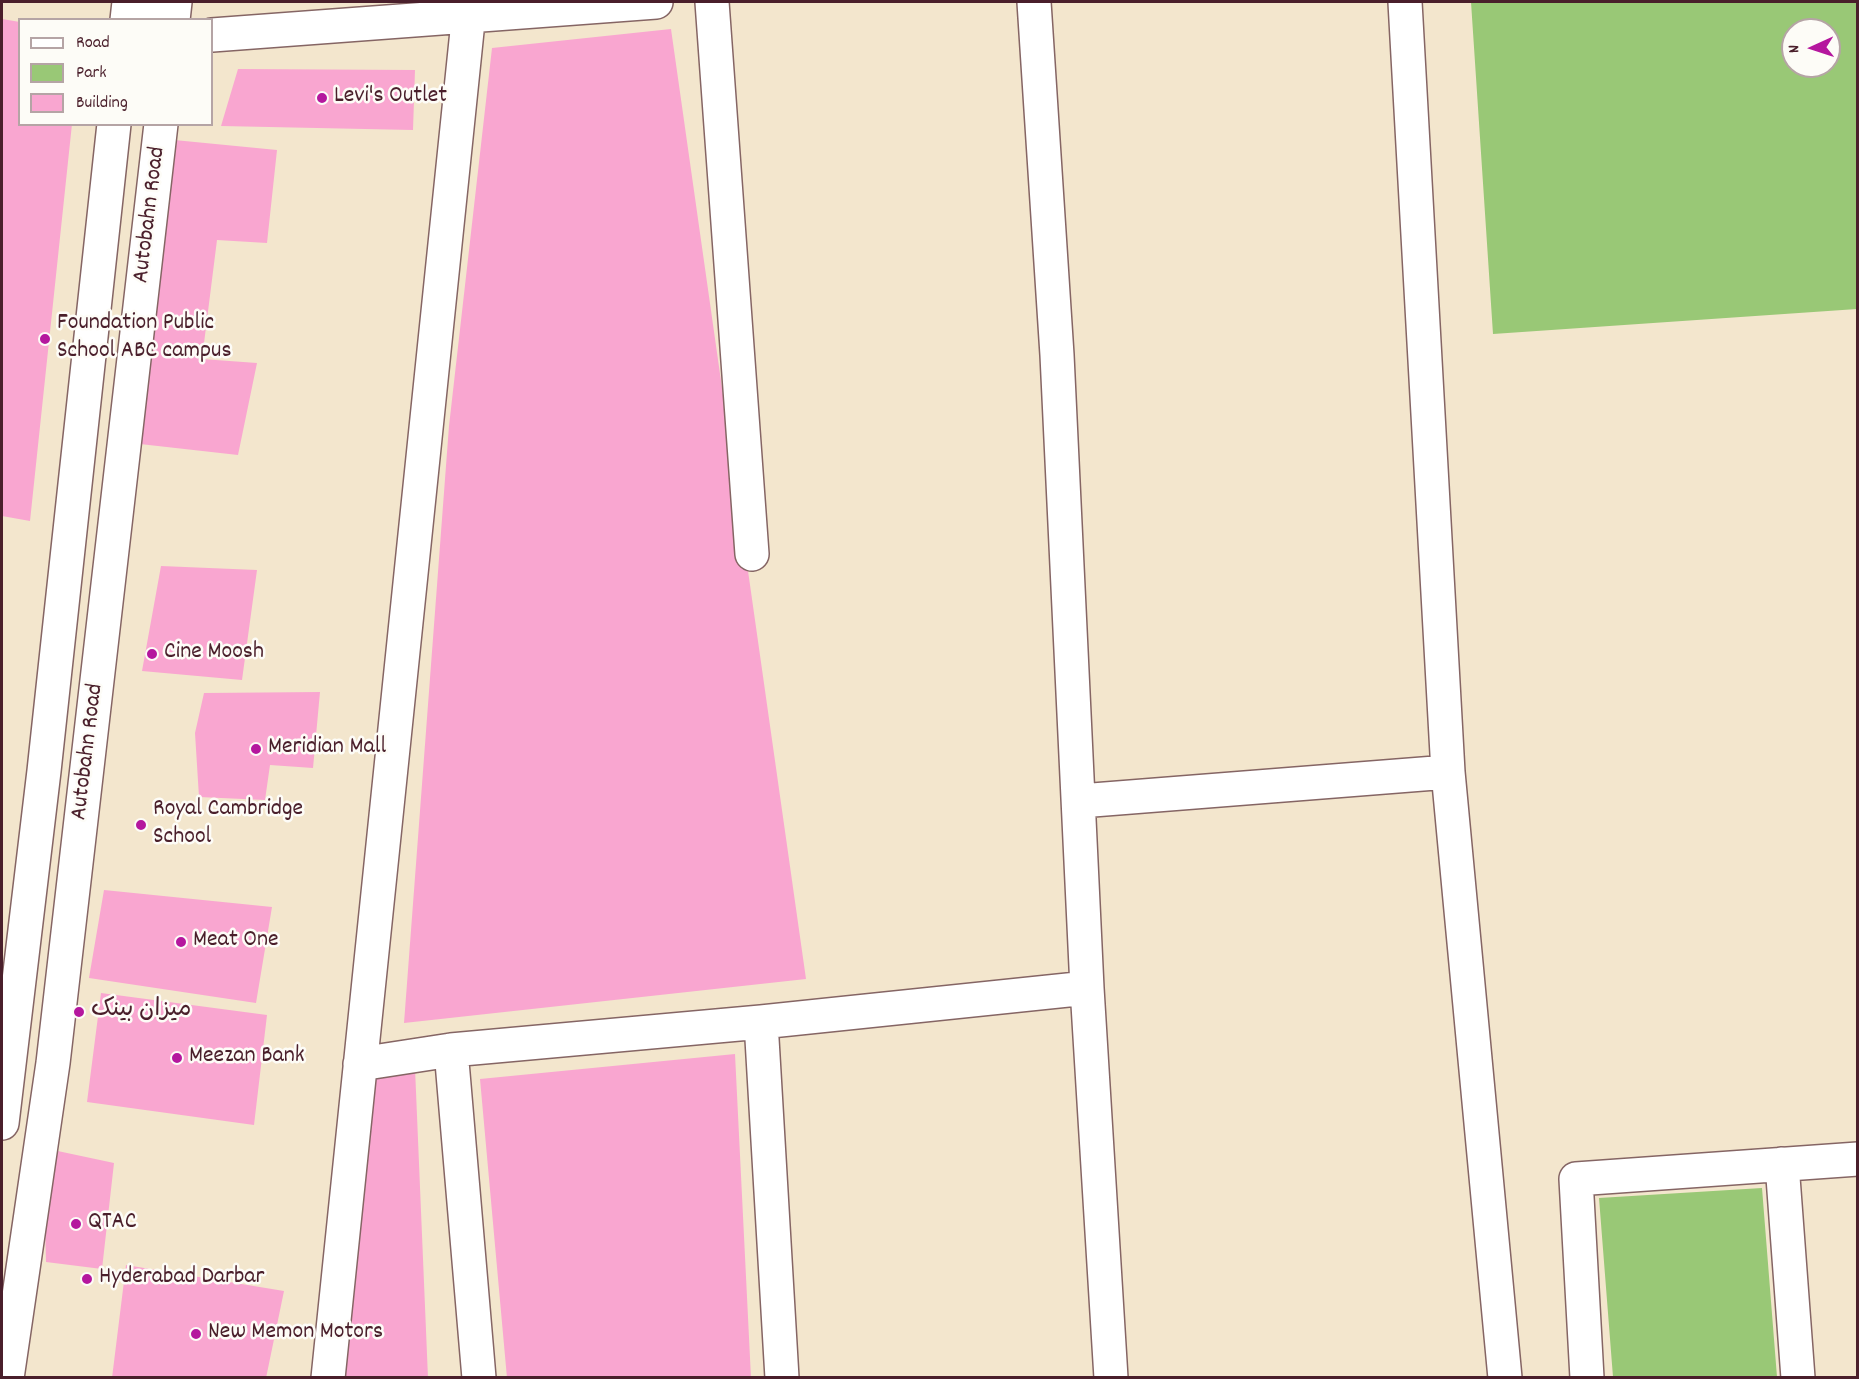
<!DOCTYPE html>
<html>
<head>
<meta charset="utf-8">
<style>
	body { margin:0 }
	#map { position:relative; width:1859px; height:1379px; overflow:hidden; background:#f3e6cd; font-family:Dekko,sans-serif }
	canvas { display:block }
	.frame { position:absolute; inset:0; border:3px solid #4a1f2b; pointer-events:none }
	.legend { position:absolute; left:18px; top:18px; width:195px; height:108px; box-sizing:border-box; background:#fdfcf7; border:2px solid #b5a4a5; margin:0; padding:8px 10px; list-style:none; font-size:18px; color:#4a1f2b }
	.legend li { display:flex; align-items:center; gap:12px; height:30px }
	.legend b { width:30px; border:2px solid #b5a4a5 }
	.north { position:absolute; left:1781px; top:18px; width:60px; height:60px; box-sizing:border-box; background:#fdfcf7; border:2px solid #b5a4a5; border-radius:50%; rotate:267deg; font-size:16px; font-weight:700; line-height:24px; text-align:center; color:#4a1f2b }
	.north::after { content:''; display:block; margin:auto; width:21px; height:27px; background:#b5179e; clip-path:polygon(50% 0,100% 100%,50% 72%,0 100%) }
</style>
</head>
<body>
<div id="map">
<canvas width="1859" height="1379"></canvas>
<div class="frame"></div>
<ul class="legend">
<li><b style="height:8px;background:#fff"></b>Road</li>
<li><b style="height:16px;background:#99c876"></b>Park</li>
<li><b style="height:16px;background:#f9a6d0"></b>Building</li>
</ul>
<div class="north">N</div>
</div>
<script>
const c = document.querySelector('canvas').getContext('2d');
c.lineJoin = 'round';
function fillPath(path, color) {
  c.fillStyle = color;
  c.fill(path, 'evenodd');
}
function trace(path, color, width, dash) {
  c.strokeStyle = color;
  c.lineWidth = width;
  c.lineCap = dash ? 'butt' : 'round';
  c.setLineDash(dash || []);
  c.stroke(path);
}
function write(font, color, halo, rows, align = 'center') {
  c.font = font + ' Dekko,"Playpen Sans Arabic",sans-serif';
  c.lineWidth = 5;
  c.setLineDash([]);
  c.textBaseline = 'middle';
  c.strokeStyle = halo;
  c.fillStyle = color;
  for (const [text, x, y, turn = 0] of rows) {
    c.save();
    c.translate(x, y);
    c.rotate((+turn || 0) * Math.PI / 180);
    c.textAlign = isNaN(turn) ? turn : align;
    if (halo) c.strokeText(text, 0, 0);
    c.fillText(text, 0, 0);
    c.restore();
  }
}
fillPath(new Path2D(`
	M 1471,2 L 1857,2 L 1857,309 L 1493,334 ZM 1793,30 L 1829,30 L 1829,66 L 1793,66 Z
	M 1762,1188 L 1777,1377 L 1613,1377 L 1599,1198 Z`), '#99c876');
fillPath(new Path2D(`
	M 2,19 L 20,22 L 20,124 L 72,124 L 30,521 L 2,516 Z
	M 671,29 L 806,979 L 404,1023 L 449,426 L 492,48 Z
	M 238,69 L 415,70 L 413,130 L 221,126 Z
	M 164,139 L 277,150 L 267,243 L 217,240 L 202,359 L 257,363 L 238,455 L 131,443 Z
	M 161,566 L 257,570 L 242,680 L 142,671 Z
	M 320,692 L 313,768 L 270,765 L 265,800 L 199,797 L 195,733 L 204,693 Z
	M 104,890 L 272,907 L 256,1003 L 89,978 Z
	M 101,993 L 267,1015 L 254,1125 L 87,1102 Z
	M 735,1054 L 751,1378 L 507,1378 L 480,1079 Z
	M 415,1068 L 428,1378 L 337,1378 L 365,1077 Z
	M 53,1150 L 114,1163 L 102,1269 L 46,1262 L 44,1186 Z
	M 126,1265 L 284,1291 L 266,1378 L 112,1378 Z`), '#f9a6d0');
const minor = new Path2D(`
	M 134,2 L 162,20
	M 712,2 L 752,554
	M 1034,2 L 1057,355 L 1087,988 L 1111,1378
	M 1405,2 L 1448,772 L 1505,1378
	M 212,35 L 656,2
	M 1080,801 L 1448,772
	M 761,1022 L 782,1378
	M 451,1050 L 479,1378
	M 360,1064 L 451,1050 L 761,1022 L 1087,988
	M 1782,1164 L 1798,1378
	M 328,1378 L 470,2
	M 1587,1378 L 1576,1179 L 1858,1159`);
const highway = new Path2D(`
	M 127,20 L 129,2
	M 173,20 L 175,2
	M 2,1123 L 44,771 L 114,124
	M 7,1378 L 53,1063 L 161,124`);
trace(minor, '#856564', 36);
trace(highway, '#856564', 36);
trace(minor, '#fff', 33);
trace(highway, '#fff', 33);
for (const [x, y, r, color] of [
	[322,98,6,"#b5179e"],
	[45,339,6,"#b5179e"],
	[152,654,6,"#b5179e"],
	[256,749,6,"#b5179e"],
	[141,825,6,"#b5179e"],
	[181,942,6,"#b5179e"],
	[79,1012,6,"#b5179e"],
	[177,1058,6,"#b5179e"],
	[76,1224,6,"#b5179e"],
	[87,1279,6,"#b5179e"],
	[196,1334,6,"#b5179e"]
]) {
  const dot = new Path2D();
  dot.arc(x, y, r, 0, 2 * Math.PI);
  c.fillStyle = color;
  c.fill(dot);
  trace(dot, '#fdfcf7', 2);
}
write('24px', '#4a1f2b', '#fdfcf7', [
	["Levi's Outlet",334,98],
	["Foundation Public",57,325],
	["School ABC campus",57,353],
	["Cine Moosh",164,654],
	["Meridian Mall",268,749],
	["Royal Cambridge",153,811],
	["School",153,839],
	["Meat One",193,942],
	["میزان بینک",91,1012],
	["Meezan Bank",189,1058],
	["QTAC",88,1224],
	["Hyderabad Darbar",99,1279],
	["New Memon Motors",208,1334]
], 'left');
write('24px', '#4a1f2b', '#fdfcf7', [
	["Autobahn Road",151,215,-83],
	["Autobahn Road",89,752,-83]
]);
</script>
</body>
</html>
